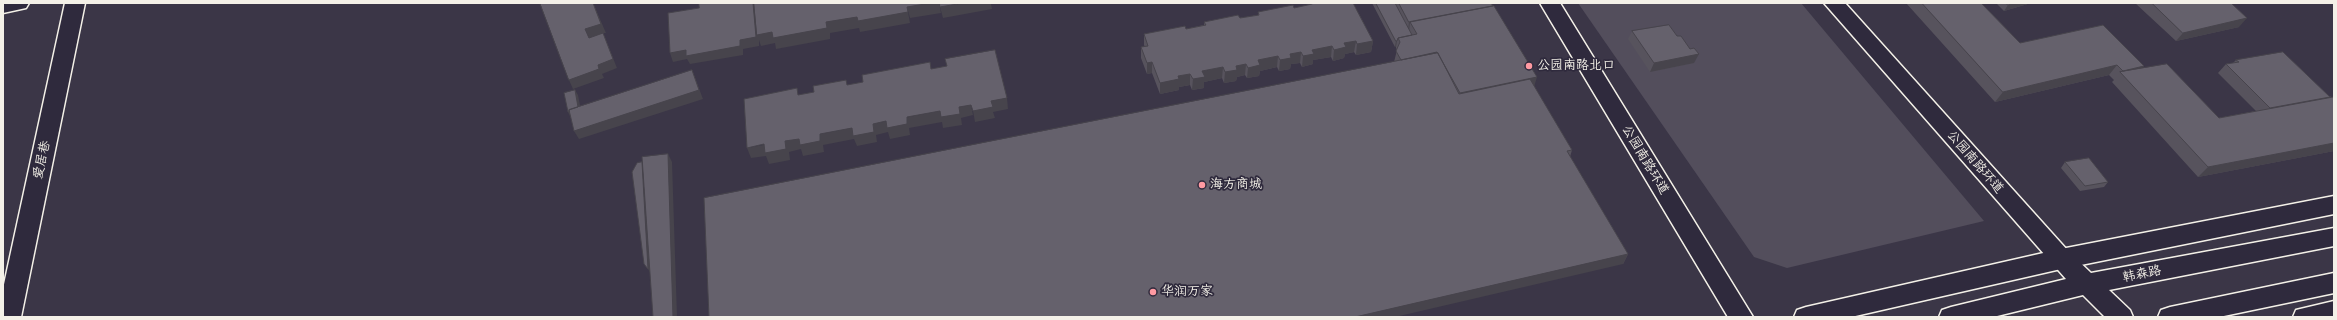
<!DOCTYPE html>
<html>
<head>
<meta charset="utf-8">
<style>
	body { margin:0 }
	#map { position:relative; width:2337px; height:320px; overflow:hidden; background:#3b3647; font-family:"Patrick Hand",sans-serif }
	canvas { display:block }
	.frame { position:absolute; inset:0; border:4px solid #f4f1e8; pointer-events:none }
</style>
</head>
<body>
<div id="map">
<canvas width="2337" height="320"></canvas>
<div class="frame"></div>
</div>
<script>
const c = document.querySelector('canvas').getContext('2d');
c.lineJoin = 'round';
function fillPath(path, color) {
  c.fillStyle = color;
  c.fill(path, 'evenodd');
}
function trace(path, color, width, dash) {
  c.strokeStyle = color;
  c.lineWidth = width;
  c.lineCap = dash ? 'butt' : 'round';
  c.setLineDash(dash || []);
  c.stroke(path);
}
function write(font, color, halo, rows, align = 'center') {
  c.font = font + ' "Patrick Hand","LXGW WenKai TC",sans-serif';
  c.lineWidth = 3.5;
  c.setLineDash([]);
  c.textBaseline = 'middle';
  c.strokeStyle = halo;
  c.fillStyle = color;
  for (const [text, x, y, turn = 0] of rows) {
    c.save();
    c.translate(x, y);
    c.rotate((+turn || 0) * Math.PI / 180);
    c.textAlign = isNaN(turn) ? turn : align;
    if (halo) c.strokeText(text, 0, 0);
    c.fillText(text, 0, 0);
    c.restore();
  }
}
fillPath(new Path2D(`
	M 1578,3 L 1801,3 L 1984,221 L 1787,268 L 1754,257 Z`), '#534e5c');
const minor = new Path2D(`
	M 3,3 L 29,3 L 26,8 L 3,13 Z
	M 2334,196 L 2334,214 L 2061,269 L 1851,317 L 1794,317 L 1797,310 L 1806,307 L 2061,249 Z
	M 2334,301 L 2334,317 L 2293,317 L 2296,310 Z`);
const tertiary = new Path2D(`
	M 65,3 L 85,3 L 21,317 L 3,317 L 3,289 Z`);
const secondary = new Path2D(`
	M 1540,3 L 1560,3 L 1753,317 L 1728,317 Z
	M 1824,3 L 1845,3 L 2069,252 L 2091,273 L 2334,228 L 2334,246 L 2109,290 L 2130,310 L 2133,317 L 2105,317 L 2083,295 L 1993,317 L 1939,317 L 1942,310 L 1951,307 L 2066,279 Z
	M 2334,273 L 2334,293 L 2219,317 L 2158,317 L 2161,310 L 2170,307 Z`);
trace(minor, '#f4f1e8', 3);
trace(tertiary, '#f4f1e8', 3);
trace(secondary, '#f4f1e8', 3);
fillPath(minor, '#2f2a3d');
fillPath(tertiary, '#2f2a3d');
fillPath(secondary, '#2f2a3d');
fillPath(new Path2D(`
	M 1311,3 L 1353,3 L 1373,41 L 1371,52 L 1356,55 L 1354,52 L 1345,54 L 1344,58 L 1333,61 L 1331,57 L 1313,60 L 1313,64 L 1302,67 L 1300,63 L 1291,64 L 1290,69 L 1279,71 L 1277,67 L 1260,71 L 1259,76 L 1247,78 L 1245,75 L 1237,77 L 1236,81 L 1224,83 L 1222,78 L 1204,82 L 1204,88 L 1192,90 L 1190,85 L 1179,87 L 1179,90 L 1160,94 L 1152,73 L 1147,74 L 1141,58 L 1141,47 L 1145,47 L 1144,45 L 1144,34 L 1186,29 L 1204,25 L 1204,22 L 1240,18 L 1258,15 L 1258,12 L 1294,8 L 1311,5 Z
	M 1372,3 L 1491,3 L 1534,87 L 1572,150 L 1570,157 L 1628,254 L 1623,264 L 1394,62 L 1397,50 L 1396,48 L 1396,47 L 1395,47 Z
	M 1906,3 L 1981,3 L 2020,43 L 2142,68 L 2219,118 L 2256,111 L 2218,73 L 2226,64 L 2233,63 L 2236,60 L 2334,98 L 2334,151 L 2198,177 L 2112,82 L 2114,80 L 2109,75 L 1995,102 Z
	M 1996,3 L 2031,3 L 2004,11 Z
	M 2135,3 L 2231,3 L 2239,27 L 2176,41 Z
	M 1632,31 L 1677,36 L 1694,63 L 1650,72 L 1628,39 Z
	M 2065,162 L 2108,182 L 2104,187 L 2080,191 L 2061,168 Z`), '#57535d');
fillPath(new Path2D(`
	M 593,3 L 606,33 L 603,33 L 617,68 L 602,74 L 604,78 L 573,89 L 569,80 L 598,65 L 593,46 L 585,29 Z
	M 753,3 L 826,22 L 857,17 L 908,12 L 910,23 L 860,32 L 859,28 L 830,33 L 830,39 L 776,49 L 775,43 L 761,46 L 759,40 L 759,46 L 743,49 L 743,55 L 690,64 L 687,59 L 673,62 L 670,53 L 740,40 Z
	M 931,3 L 939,3 L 941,13 L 910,18 L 907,7 Z
	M 963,3 L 998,3 L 991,4 L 992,9 L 943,18 L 940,7 Z
	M 2016,3 L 2031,3 L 2004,11 L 2008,5 Z
	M 2247,18 L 2239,27 L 2176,41 L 2183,33 Z
	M 1409,22 L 1410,22 L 1409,31 L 1408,31 Z
	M 1356,41 L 1354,52 L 1345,54 L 1344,58 L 1333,61 L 1334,50 L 1344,43 Z
	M 1373,41 L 1371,52 L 1356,55 L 1357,44 Z
	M 1396,41 L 1397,41 L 1396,47 L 1395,47 Z
	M 1332,46 L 1331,57 L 1313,60 L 1313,64 L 1302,67 L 1303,56 L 1312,50 Z
	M 1301,52 L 1300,63 L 1291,64 L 1290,69 L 1279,71 L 1280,60 L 1290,54 Z
	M 1437,52 L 1435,62 L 1399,70 L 1401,60 Z
	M 1699,54 L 1694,63 L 1650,72 L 1654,63 Z
	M 1278,56 L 1277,67 L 1260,71 L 1259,76 L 1247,78 L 1248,68 L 1258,60 Z
	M 1152,62 L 1152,73 L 1147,74 L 1147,63 Z
	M 1246,64 L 1245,75 L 1237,77 L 1236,81 L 1224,83 L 1225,72 L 1236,66 Z
	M 2117,65 L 2109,75 L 1995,102 L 2003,92 Z
	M 2144,66 L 2135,76 L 2121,73 L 2123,71 Z
	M 1223,67 L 1222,78 L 1204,82 L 1204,88 L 1192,90 L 1193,79 L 1202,71 Z
	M 692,70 L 703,99 L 579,139 L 574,131 Z
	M 1190,74 L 1190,85 L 1179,87 L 1179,90 L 1160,94 L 1160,83 L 1178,76 Z
	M 1537,77 L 1534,87 L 1460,93 Z
	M 575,90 L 578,95 L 582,115 L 571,118 L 568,112 Z
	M 1007,98 L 1008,109 L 993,112 L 995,118 L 975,122 L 973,111 L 991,101 Z
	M 971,105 L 973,115 L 961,118 L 962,125 L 943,128 L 942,122 L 909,128 L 910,135 L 890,139 L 888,132 L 876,135 L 877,142 L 857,146 L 854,139 L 823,145 L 824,152 L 803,156 L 801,149 L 789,152 L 790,160 L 769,164 L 766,156 L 751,158 L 747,148 L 785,141 Z
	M 2334,143 L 2334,151 L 2198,177 L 2208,167 Z
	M 668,154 L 672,162 L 677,317 L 673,317 Z
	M 642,162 L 651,274 L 648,269 Z
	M 1628,254 L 1623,264 L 1395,317 L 1355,317 Z`), '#47444c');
const building = new Path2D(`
	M 540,3 L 593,3 L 601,24 L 585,29 L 589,38 L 603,33 L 613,59 L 598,65 L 599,69 L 569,80 Z
	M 699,3 L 753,3 L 756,37 L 740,40 L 740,46 L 686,56 L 686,50 L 670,53 L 668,13 L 699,8 Z
	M 754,3 L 931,3 L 907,7 L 908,12 L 858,21 L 857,17 L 826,22 L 827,28 L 773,38 L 772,32 L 757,35 Z
	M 940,3 L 963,3 L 940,7 Z
	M 1312,3 L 1353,3 L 1373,41 L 1357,44 L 1356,41 L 1344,43 L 1346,47 L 1334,50 L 1332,46 L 1312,50 L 1314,54 L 1303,56 L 1301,52 L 1290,54 L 1291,58 L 1280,60 L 1278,56 L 1258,60 L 1260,65 L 1248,68 L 1246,64 L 1236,66 L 1237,70 L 1225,72 L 1223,67 L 1202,71 L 1205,77 L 1193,79 L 1190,74 L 1178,76 L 1179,79 L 1160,83 L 1152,62 L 1147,63 L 1141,47 L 1148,46 L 1144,34 L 1185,26 L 1186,29 L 1206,25 L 1204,22 L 1238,15 L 1240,18 L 1259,15 L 1258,12 L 1293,5 L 1294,8 L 1312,4 Z
	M 1376,3 L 1395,3 L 1412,35 L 1398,38 L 1397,41 L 1396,41 Z
	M 1399,3 L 1491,3 L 1493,6 L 1410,22 L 1411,22 L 1409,22 Z
	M 1922,3 L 1981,3 L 2020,43 L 2103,25 L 2144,66 L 2123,71 L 2117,65 L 2003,92 Z
	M 2006,3 L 2016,3 L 2008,5 Z
	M 2152,3 L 2231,3 L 2247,18 L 2183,33 Z
	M 1494,6 L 1537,77 L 1460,93 L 1437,52 L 1401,60 L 1396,51 L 1400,42 L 1398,38 L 1417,34 L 1410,22 Z
	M 1669,25 L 1677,36 L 1681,36 L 1690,49 L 1694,48 L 1699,54 L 1654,63 L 1632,31 Z
	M 995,50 L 1007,98 L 991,101 L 993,107 L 973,111 L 971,105 L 959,107 L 960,114 L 941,117 L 940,111 L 907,117 L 907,124 L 887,128 L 886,121 L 873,124 L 874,132 L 853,136 L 852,128 L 820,134 L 820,141 L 800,145 L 799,139 L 785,141 L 786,149 L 765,153 L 764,144 L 747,148 L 744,99 L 797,88 L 798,95 L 814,92 L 813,86 L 846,80 L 847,85 L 863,82 L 862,75 L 930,62 L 931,69 L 947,66 L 945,59 Z
	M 2283,52 L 2330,97 L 2270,108 L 2226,64 L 2239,62 L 2236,60 Z
	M 1438,53 L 1459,94 L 1530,79 L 1572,150 L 1567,151 L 1628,254 L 1355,317 L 709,317 L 704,198 Z
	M 2167,64 L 2219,118 L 2333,97 L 2334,98 L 2334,143 L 2208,167 L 2120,72 Z
	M 692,70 L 699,90 L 574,131 L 569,110 Z
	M 575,90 L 578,107 L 569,110 L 569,112 L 568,112 L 564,93 Z
	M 668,154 L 673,317 L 653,317 L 642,157 Z
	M 2089,158 L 2108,182 L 2085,186 L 2065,162 Z
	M 642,162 L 648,269 L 644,264 L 632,172 L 637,163 Z`);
fillPath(building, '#65616c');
trace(building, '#47444c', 1);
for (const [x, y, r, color] of [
	[1529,66,4,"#ff9aa2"],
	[1202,185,4,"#ff9aa2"],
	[1153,292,4,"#ff9aa2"]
]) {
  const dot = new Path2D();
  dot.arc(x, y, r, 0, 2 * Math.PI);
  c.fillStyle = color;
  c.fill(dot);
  trace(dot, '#2f2a3d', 1.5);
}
write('13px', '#f4f1e8', '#2f2a3d', [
	["公园南路北口",1537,66],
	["海方商城",1210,185],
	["华润万家",1161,292]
], 'left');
write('13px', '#f4f1e8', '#2f2a3d', [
	["爱居巷",42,160,-78],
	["公园南路环道",1645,160,59],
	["公园南路环道",1975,162,49],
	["韩森路",2142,274,-11]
]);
</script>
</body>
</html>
